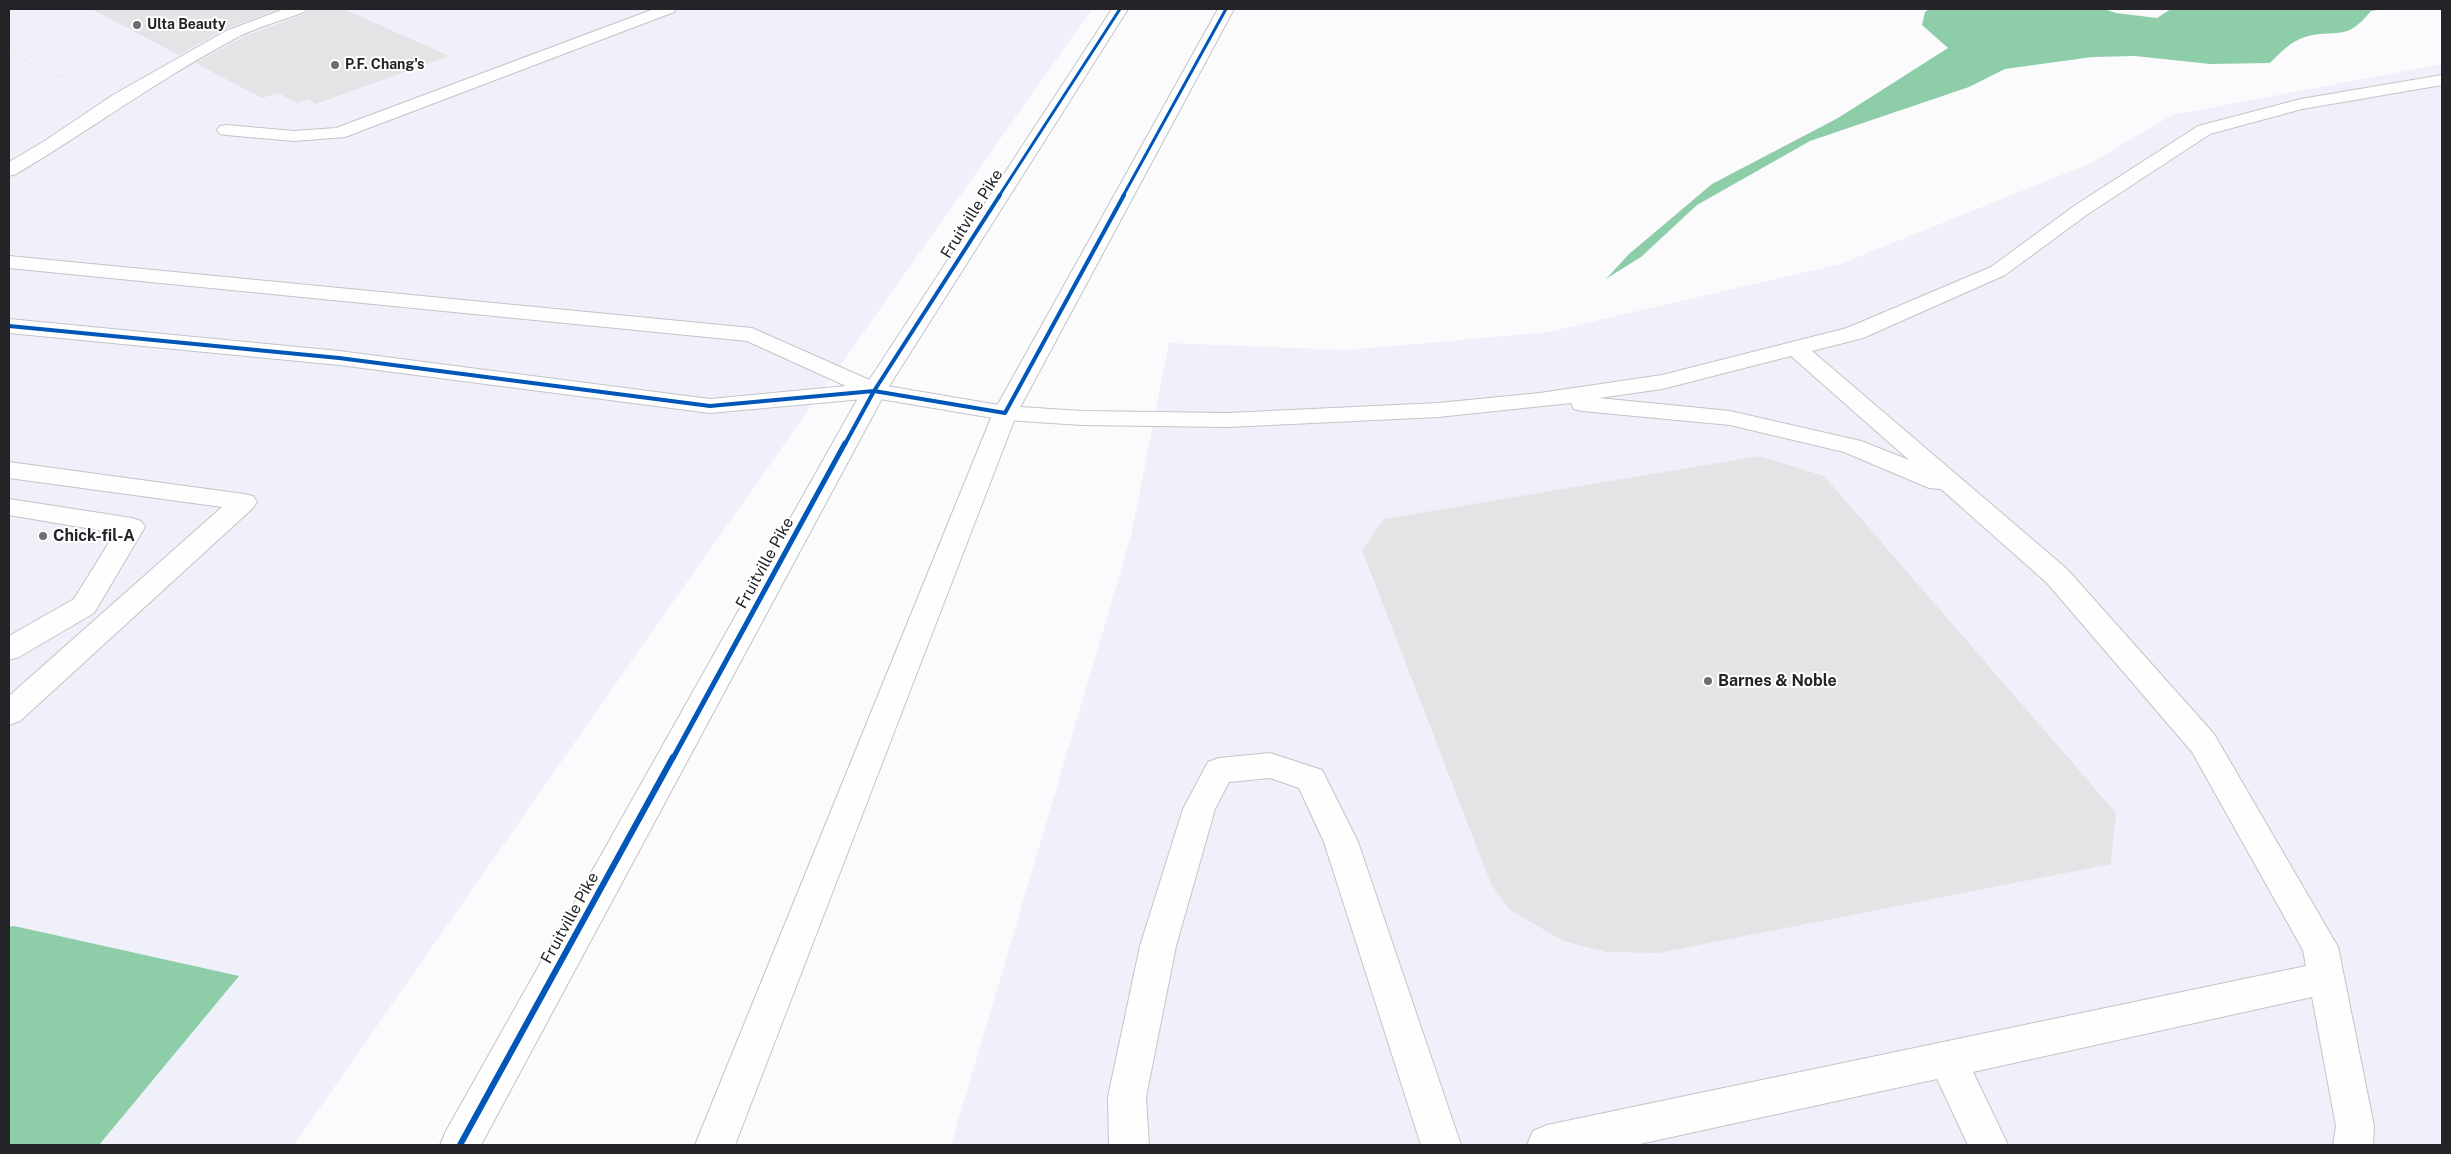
<!DOCTYPE html>
<html>
<head>
<meta charset="utf-8">
<style>
	body { margin:0 }
	#map { position:relative; width:2451px; height:1154px; overflow:hidden; background:#fbfbfe; font-family:"Public Sans",sans-serif }
	canvas { display:block }
	.frame { position:absolute; inset:0; border:10px solid #242428; pointer-events:none }
</style>
</head>
<body>
<div id="map">
<canvas width="2451" height="1154"></canvas>
<div class="frame"></div>
</div>
<script>
const c = document.querySelector('canvas').getContext('2d');
c.lineJoin = 'round';
function fillPath(path, color) {
  c.fillStyle = color;
  c.fill(path, 'evenodd');
}
function trace(path, color, width, dash) {
  c.strokeStyle = color;
  c.lineWidth = width;
  c.lineCap = dash ? 'butt' : 'round';
  c.setLineDash(dash || []);
  c.stroke(path);
}
function write(font, color, halo, rows, align = 'center') {
  c.font = font + ' "Public Sans",sans-serif';
  c.lineWidth = 4;
  c.setLineDash([]);
  c.textBaseline = 'middle';
  c.strokeStyle = halo;
  c.fillStyle = color;
  for (const [text, x, y, turn = 0] of rows) {
    c.save();
    c.translate(x, y);
    c.rotate((+turn || 0) * Math.PI / 180);
    c.textAlign = isNaN(turn) ? turn : align;
    if (halo) c.strokeText(text, 0, 0);
    c.fillText(text, 0, 0);
    c.restore();
  }
}
fillPath(new Path2D(`
	M 9,9 L 1092,9 L 656,626 L 294,1145 L 9,1145 Z
	M 2442,64 L 2442,1145 L 951,1145 L 1131,536 L 1169,343 L 1348,350 L 1548,332 L 1840,264 L 2089,164 L 2172,115 Z`), '#f0f0fa');
fillPath(new Path2D(`
	M 1929,9 L 2104,9 L 2116,13 L 2157,18 L 2171,9 L 2387,9 L 2371,11 C 2345,43 2337,28 2305,37 C 2291,41 2279,54 2270,63 L 2210,64 L 2135,56 L 2092,57 L 2005,69 L 1969,87 L 1810,141 L 1697,205 L 1641,257 L 1606,279 L 1629,254 L 1712,184 L 1838,118 L 1948,48 L 1922,25 L 1925,12 Z
	M 14,926 L 239,976 L 99,1145 L 9,1145 L 9,927 Z`), '#8dcda8');
fillPath(new Path2D(`
	M 91,9 L 279,9 L 225,29 L 179,55 Z
	M 308,9 L 344,9 L 449,56 L 316,104 L 309,99 L 297,103 L 278,93 L 262,98 L 195,63 L 245,36 L 305,14 Z
	M 1759,456 L 1824,476 L 2116,813 L 2111,864 L 1659,953 L 1606,952 L 1563,941 L 1509,909 L 1491,884 L 1362,550 L 1384,519 Z`), '#e4e4e7');
const minor = new Path2D(`
	M 284,9 L 306,9 L 304,12 C 281,21 257,27 236,38 C 159,79 90,130 16,174 L 9,176 L 9,162 L 43,142 L 113,95 L 226,31 Z
	M 654,9 L 676,9 L 674,12 L 345,137 L 294,141 L 226,135 L 220,134 L 217,130 L 220,126 L 226,125 L 294,131 L 336,128 Z
	M 2442,75 L 2442,85 L 2302,109 L 2210,134 L 2088,214 L 2005,275 L 1863,338 L 1812,351 L 2067,569 L 2214,734 L 2338,947 L 2374,1126 L 2373,1145 L 2333,1145 L 2336,1126 L 2312,997 L 1973,1072 L 2008,1145 L 1968,1145 L 1937,1079 L 1635,1145 L 1527,1145 L 1533,1131 L 1547,1125 L 2306,966 L 2303,950 L 2192,752 L 2047,583 L 1941,489 L 1929,488 L 1844,452 L 1730,425 L 1582,411 L 1574,409 L 1571,403 L 1438,417 L 1228,427 L 1082,425 L 1005,420 L 874,398 L 710,413 L 339,365 L 9,333 L 9,319 L 339,351 L 710,399 L 846,386 L 747,341 L 9,268 L 9,256 L 752,328 L 881,385 L 1005,406 L 1082,411 L 1228,413 L 1438,403 L 1540,393 L 1662,375 L 1847,328 L 1991,267 L 2074,206 L 2198,126 L 2301,99 ZM 1791,356 L 1909,460 L 1861,441 L 1730,411 L 1599,398 L 1662,389 Z
	M 9,462 L 244,494 L 253,496 L 257,502 L 253,508 L 20,721 L 9,725 L 9,696 L 222,507 L 9,478 Z
	M 9,499 L 132,518 L 141,521 L 145,527 L 94,613 L 19,657 L 9,660 L 9,636 L 74,599 L 115,533 L 9,515 Z
	M 1270,753 L 1322,770 L 1358,842 L 1461,1145 L 1421,1145 L 1324,842 L 1299,788 L 1270,778 L 1229,782 L 1215,809 L 1176,946 L 1146,1097 L 1149,1145 L 1109,1145 L 1108,1097 L 1140,946 L 1183,809 L 1208,762 L 1219,758 Z`);
const major = new Path2D(`
	M 1112,9 L 1128,9 L 886,391 L 481,1145 L 440,1145 L 446,1131 L 862,391 Z
	M 1218,9 L 1234,9 L 1017,413 L 735,1145 L 695,1145 L 993,413 Z`);
trace(minor, '#c4c4c8', 2);
trace(major, '#c4c4c8', 2);
trace(new Path2D(`
	M 9,50 L 49,74 L 69,77`), '#d7d7d8', 2, [0.5, 2.5]);
fillPath(minor, '#fefeff');
fillPath(major, '#fefeff');
trace(new Path2D(`
	M 999,196 L 1120,9
	M 1123,196 L 1226,9`), '#0057b8', 3);
trace(new Path2D(`
	M 9,326 L 339,358 L 710,406 L 874,391 L 1005,413 L 1124,195
	M 845,444 L 874,391 L 1000,195`), '#0057b8', 4);
trace(new Path2D(`
	M 673,758 L 845,443`), '#0057b8', 5);
trace(new Path2D(`
	M 460,1145 L 673,757`), '#0057b8', 6);
for (const [x, y, r, color] of [
	[137,25,5,"#6f6f73"],
	[335,65,5,"#6f6f73"],
	[43,536,5,"#6f6f73"],
	[1708,681,5,"#6f6f73"]
]) {
  const dot = new Path2D();
  dot.arc(x, y, r, 0, 2 * Math.PI);
  c.fillStyle = color;
  c.fill(dot);
  trace(dot, '#fff', 2);
}
write('bold 14px', '#242428', '#fff', [
	["Ulta Beauty",147,25],
	["P.F. Chang's",345,65]
], 'left');
write('16px', '#242428', '#fff', [
	["Fruitville Pike",972,214,-58],
	["Fruitville Pike",765,563,-61],
	["Fruitville Pike",570,918,-61]
]);
write('bold 16px', '#242428', '#fff', [
	["Chick-fil-A",53,536],
	["Barnes & Noble",1718,681]
], 'left');
</script>
</body>
</html>
